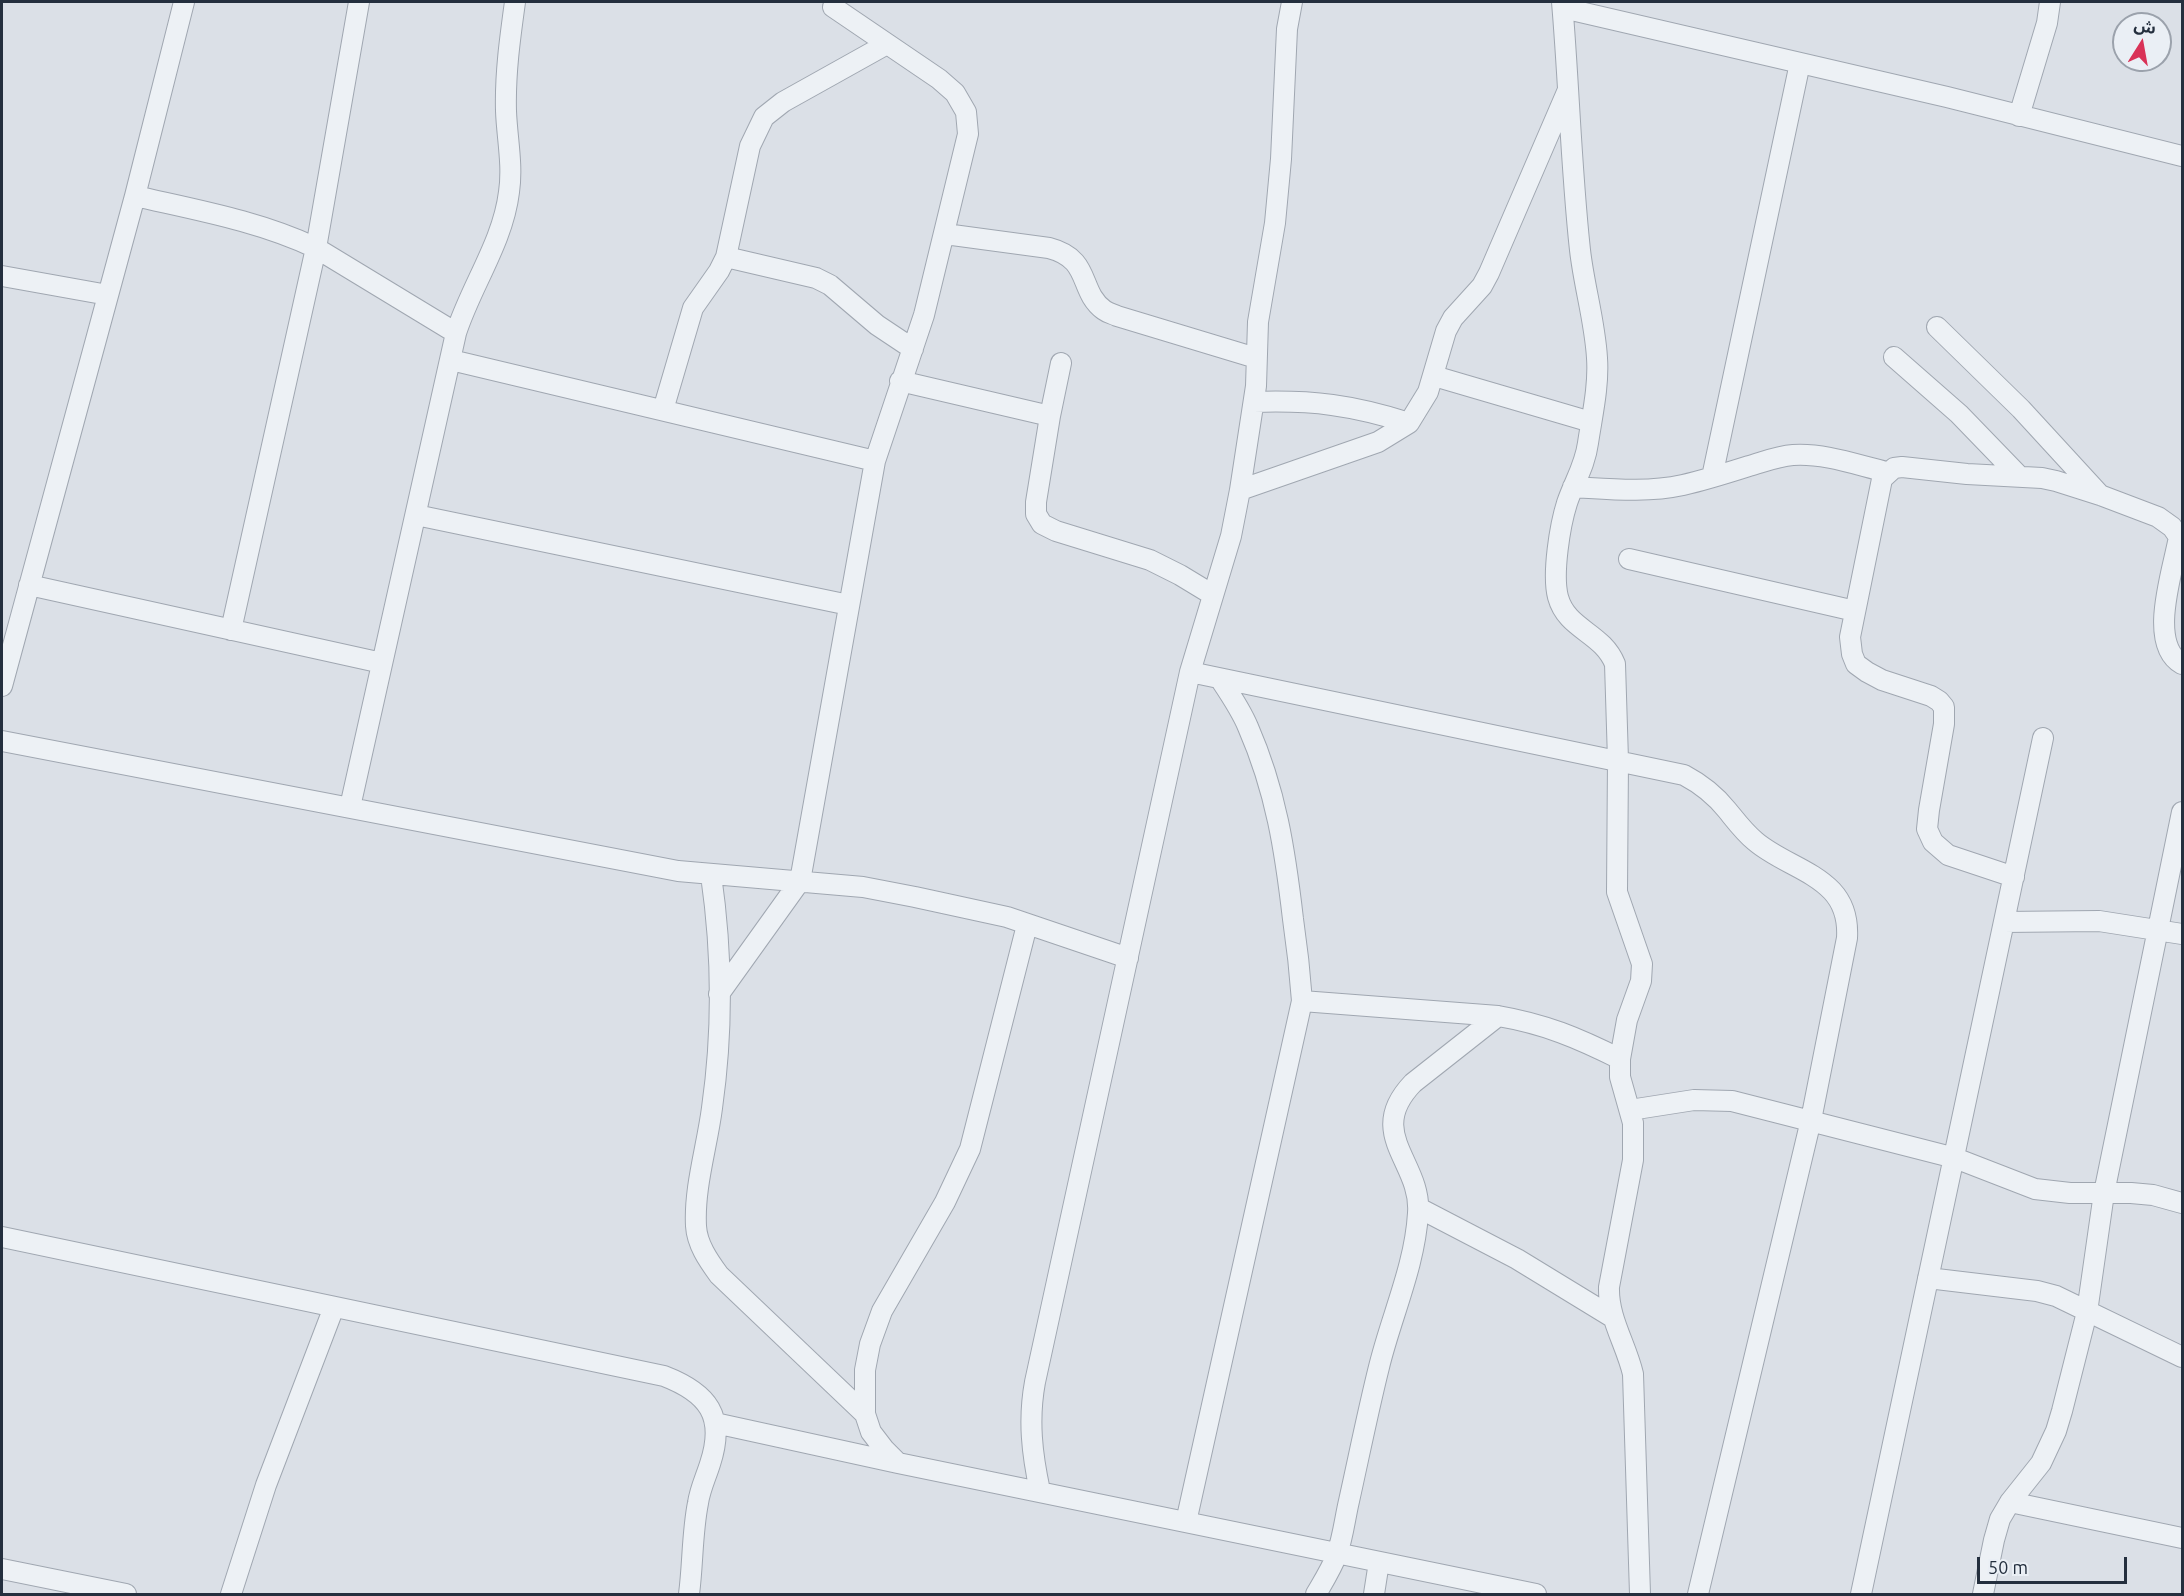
<!DOCTYPE html>
<html>
<head>
<meta charset="utf-8">
<style>
	body { margin:0 }
	#map { position:relative; width:2184px; height:1596px; overflow:hidden; background:#dbe0e7; font-family:Ubuntu,"Noto Sans Arabic",sans-serif }
	canvas { display:block }
	.frame { position:absolute; inset:0; border:3px solid #242f3e; pointer-events:none }
	.north { position:absolute; left:2112px; top:12px; width:60px; height:60px; box-sizing:border-box; background:#eaeff5; border:2px solid #9ba2ac; border-radius:50%; rotate:11deg; font-size:16px; font-weight:700; line-height:24px; text-align:center; color:#242f3e }
	.north::after { content:''; display:block; margin:auto; width:21px; height:27px; background:#d93257; clip-path:polygon(50% 0,100% 100%,50% 72%,0 100%) }
	.scale { position:absolute; left:1977px; top:1557px; width:150px; height:27px; box-sizing:border-box; border:3px solid #242f3e; border-top:0; padding-left:8px; font-size:18px; line-height:21px; white-space:nowrap; color:#242f3e; -webkit-text-stroke:4px #eaeff5; paint-order:stroke }
</style>
</head>
<body>
<div id="map">
<canvas width="2184" height="1596"></canvas>
<div class="frame"></div>
<div class="north">ش</div>
<div class="scale">50 m</div>
</div>
<script>
const c = document.querySelector('canvas').getContext('2d');
c.lineJoin = 'round';
function trace(path, color, width, dash) {
  c.strokeStyle = color;
  c.lineWidth = width;
  c.lineCap = dash ? 'butt' : 'round';
  c.setLineDash(dash || []);
  c.stroke(path);
}
const minor = new Path2D(`
	M 1562,2 C 1569,84 1571,168 1580,250 C 1584,286 1595,322 1597,358 C 1599,386 1592,416 1588,443 C 1585,466 1574,482 1567,503 C 1560,525 1552,574 1558,597 C 1567,630 1602,632 1615,664 L 1618,760 L 1617,892 L 1642,964 L 1641,981 L 1627,1020 L 1620,1059 L 1620,1077 L 1633,1123 L 1633,1160 L 1609,1287 C 1608,1318 1626,1344 1633,1374 L 1640,1594
	M 1563,8 L 1947,97 L 2182,156
	M 2019,116 L 2047,23 L 2050,2
	M 135,196 C 196,210 259,221 316,248 L 456,333
	M 945,234 L 1049,248 C 1092,259 1078,291 1104,310 C 1108,313 1113,314 1117,316 L 1256,358
	M 726,257 L 816,278 L 830,285 L 877,325 L 913,349
	M 2,276 L 108,295
	M 1937,327 L 2021,409 L 2100,495
	M 1894,357 L 1959,414 L 2019,476
	M 451,360 L 875,461
	M 1061,363 L 1050,416 L 1036,502 L 1036,514 L 1042,524 L 1056,531 L 1150,560 L 1180,575 L 1213,595
	M 1434,376 L 1591,422
	M 900,381 L 1050,416
	M 1254,402 C 1313,400 1352,405 1409,423
	M 663,410 L 693,308 L 719,271 L 726,257 L 750,146 L 764,117 L 783,102 L 887,44
	M 1712,477 L 1800,63
	M 1573,487 C 1610,489 1646,493 1683,485 C 1705,480 1727,473 1749,466 C 1763,462 1778,456 1793,455 C 1825,453 1857,465 1887,472
	M 1240,490 L 1378,442 L 1409,423 L 1428,392 L 1446,331 L 1453,318 L 1482,286 L 1489,273 L 1567,92
	M 416,515 L 849,605
	M 1629,559 L 1855,611
	M 29,585 L 382,663
	M 231,630 L 316,248 L 359,2
	M 1190,672 L 1684,775 C 1701,784 1715,795 1727,810 C 1736,821 1744,832 1755,841 C 1778,861 1811,869 1832,891 C 1845,905 1848,921 1847,938 L 1811,1120 L 1698,1594
	M 2,686 L 135,196 L 184,2
	M 2,741 L 678,871 L 863,887 L 915,897 L 1007,917 L 1128,958
	M 350,807 L 456,333 C 471,286 503,242 509,192 C 513,165 507,138 506,111 C 505,74 510,38 515,2
	M 711,875 C 722,951 723,1031 712,1108 C 707,1147 694,1187 696,1226 C 697,1244 708,1260 719,1275 L 865,1414
	M 2014,877 L 1948,855 L 1933,842 L 1927,829 L 1929,810 L 1944,724 L 1944,707 L 1939,701 L 1931,696 L 1882,680 L 1867,672 L 1856,664 L 1852,654 L 1850,637 L 1882,479 L 1894,468 L 1902,467 L 1967,474 L 2042,478 L 2056,481 L 2100,495 L 2158,517 L 2172,527 L 2179,537 C 2173,571 2147,644 2182,664
	M 2004,922 L 2099,921 L 2182,934
	M 719,994 L 800,881 L 875,461 L 924,315 L 968,134 L 966,112 L 955,93 L 939,79 L 833,7
	M 1302,1001 L 1498,1016 C 1545,1024 1578,1038 1620,1059
	M 1630,1110 L 1694,1100 L 1732,1101 L 1955,1158 L 2035,1189 L 2070,1193 L 2131,1193 L 2153,1195 L 2182,1203
	M 1419,1208 L 1517,1259 L 1612,1317
	M 2,1237 L 664,1376 C 708,1393 726,1416 710,1464 C 706,1477 700,1489 698,1503 C 692,1533 693,1564 689,1594
	M 1928,1278 L 2037,1291 L 2056,1296 L 2182,1357
	M 715,1423 L 898,1463 L 1536,1594
	M 898,1463 L 884,1449 L 871,1432 L 865,1414 L 865,1370 L 870,1344 L 882,1311 L 945,1202 L 970,1149 L 1027,925
	M 1040,1491 C 1032,1454 1028,1420 1035,1382 L 1190,672 L 1231,536 L 1240,490 L 1256,386 L 1258,322 L 1275,223 L 1281,159 L 1287,29 L 1292,2
	M 2010,1502 L 2182,1538
	M 1186,1522 L 1302,1001 C 1300,973 1297,946 1293,919 C 1285,850 1276,791 1248,727 C 1241,710 1230,694 1220,679
	M 2,1569 L 126,1594
	M 231,1594 L 266,1485 L 334,1307
	M 1316,1594 C 1323,1582 1332,1568 1337,1554 C 1343,1537 1345,1518 1349,1501 C 1359,1456 1368,1411 1379,1367 C 1391,1317 1415,1266 1418,1213 C 1422,1162 1364,1134 1413,1083 L 1498,1016
	M 1374,1594 L 1379,1562
	M 1861,1594 L 2043,738
	M 1983,1594 L 1994,1540 L 2000,1519 L 2010,1502 L 2041,1463 L 2056,1431 L 2062,1411 L 2087,1312 L 2104,1193 L 2182,812`);
trace(minor, '#a0a7b1', 22);
trace(minor, '#edf1f5', 20);
</script>
</body>
</html>
